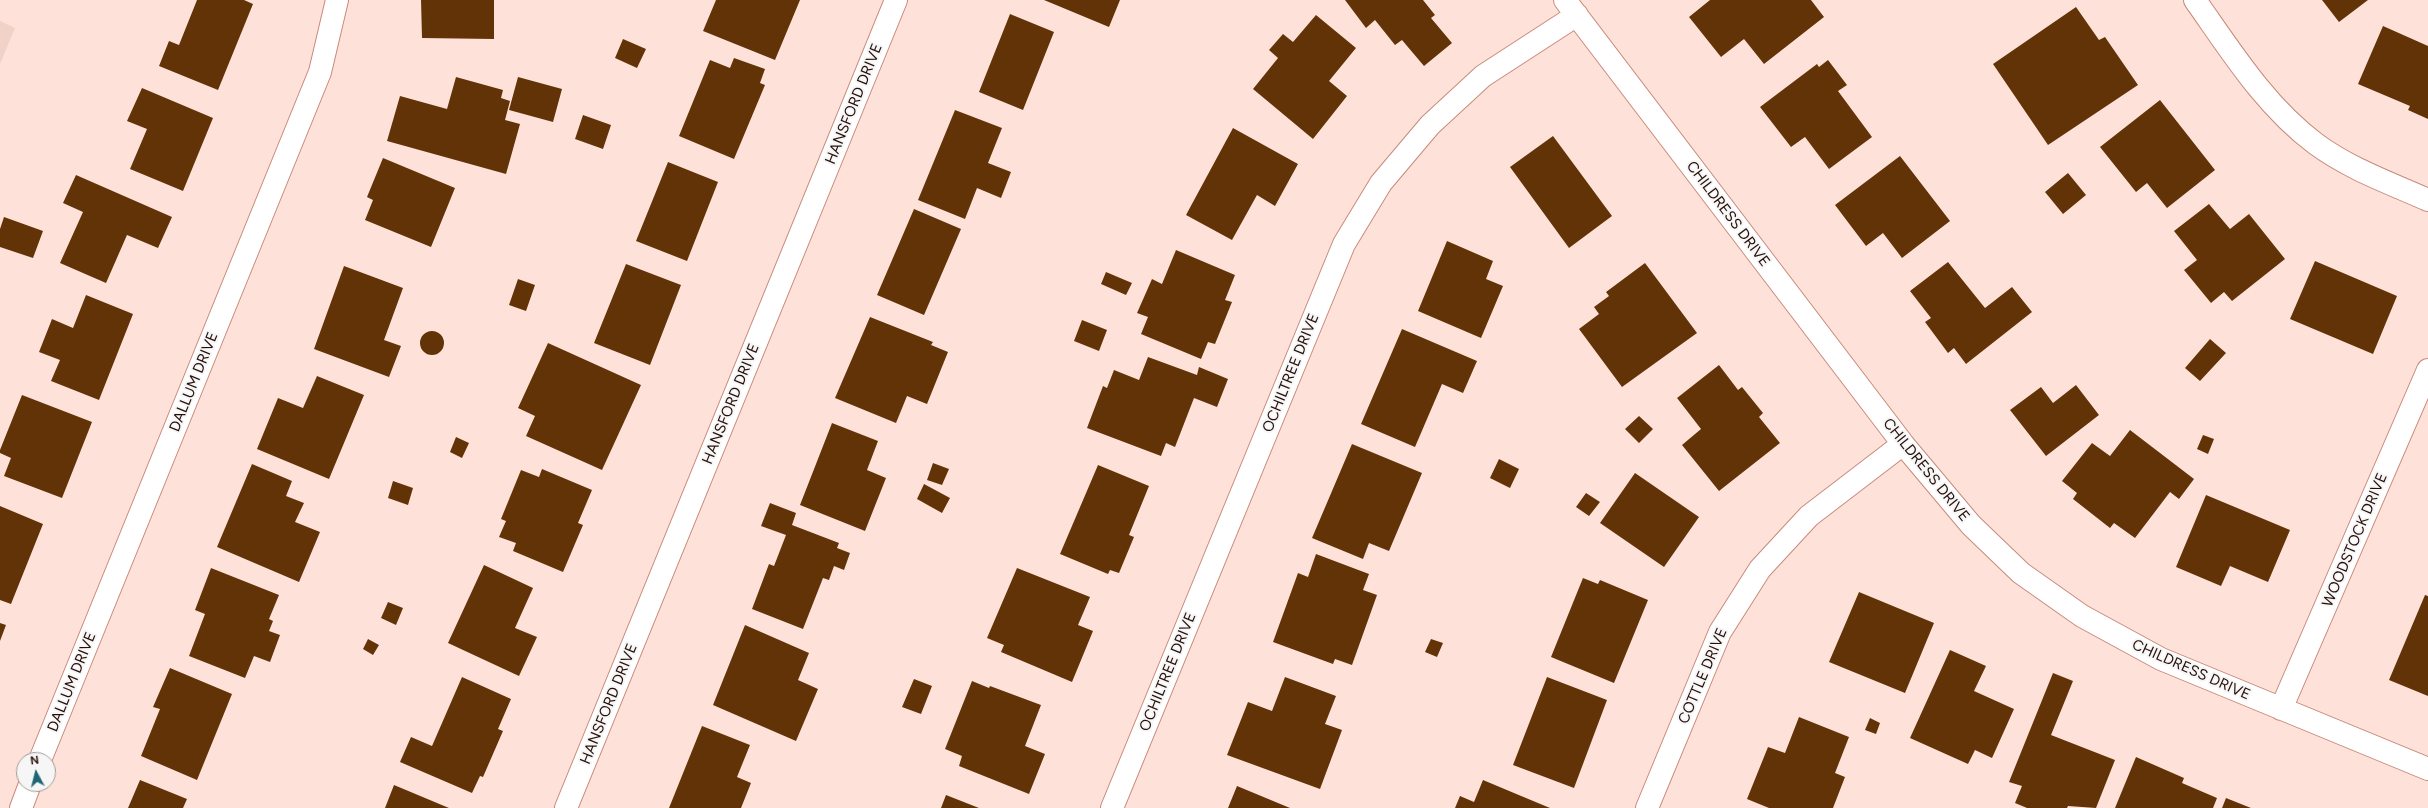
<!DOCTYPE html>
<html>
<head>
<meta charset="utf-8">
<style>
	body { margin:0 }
	#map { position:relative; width:2428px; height:808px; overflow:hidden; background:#fee2da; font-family:Figtree,sans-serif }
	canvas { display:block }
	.north { position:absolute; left:16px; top:752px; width:40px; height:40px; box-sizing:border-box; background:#f6f6f6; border:1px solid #a39a97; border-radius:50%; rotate:353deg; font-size:11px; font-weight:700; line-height:16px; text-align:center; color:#260f09 }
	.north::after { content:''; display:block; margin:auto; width:14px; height:18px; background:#1f6675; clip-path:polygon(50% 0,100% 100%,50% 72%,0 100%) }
</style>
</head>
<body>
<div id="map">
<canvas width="2428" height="808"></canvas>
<div class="north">N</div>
</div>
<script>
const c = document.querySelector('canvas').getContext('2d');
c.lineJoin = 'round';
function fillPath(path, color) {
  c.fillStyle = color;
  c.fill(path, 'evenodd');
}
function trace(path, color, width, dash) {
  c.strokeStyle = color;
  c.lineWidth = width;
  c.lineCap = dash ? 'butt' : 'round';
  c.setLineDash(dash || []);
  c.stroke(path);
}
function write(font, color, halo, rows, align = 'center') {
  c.font = font + ' Figtree,sans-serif';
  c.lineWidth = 4;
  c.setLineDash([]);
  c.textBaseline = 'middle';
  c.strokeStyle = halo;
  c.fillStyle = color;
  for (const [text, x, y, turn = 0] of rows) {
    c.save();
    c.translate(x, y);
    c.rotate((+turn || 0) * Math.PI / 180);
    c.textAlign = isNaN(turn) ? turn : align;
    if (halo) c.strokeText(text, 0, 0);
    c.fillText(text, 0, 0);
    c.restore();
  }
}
fillPath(new Path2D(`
	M 0,21 L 15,28 L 0,64 Z`), '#f0d2c9');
fillPath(new Path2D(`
	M 197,0 L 244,0 L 253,4 L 218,90 L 159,66 L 169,41 L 179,45 Z
	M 421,0 L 494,0 L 494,39 L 422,38 Z
	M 716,0 L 800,0 L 775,60 L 703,31 Z
	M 1044,0 L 1120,0 L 1109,27 Z
	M 1345,0 L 1423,0 L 1435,15 L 1431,18 L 1452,43 L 1424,66 L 1402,40 L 1395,45 L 1375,20 L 1366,28 Z
	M 1710,0 L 1811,0 L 1824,17 L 1764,64 L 1744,39 L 1721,57 L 1689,17 Z
	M 2322,0 L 2368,0 L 2339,22 Z
	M 2076,7 L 2099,40 L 2105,37 L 2138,85 L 2048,145 L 1993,64 Z
	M 1010,14 L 1054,32 L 1023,110 L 979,92 Z
	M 1316,15 L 1356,48 L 1329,81 L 1347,96 L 1313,139 L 1253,89 L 1278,58 L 1269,50 L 1283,34 L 1293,42 Z
	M 2383,26 L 2428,46 L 2428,119 L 2408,110 L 2410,106 L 2358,84 Z
	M 623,39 L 646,49 L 637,68 L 615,58 Z
	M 734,58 L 765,69 L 760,83 L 765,85 L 734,159 L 679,136 L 710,60 L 730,68 Z
	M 1828,60 L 1847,85 L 1838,91 L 1872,137 L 1829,169 L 1805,137 L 1791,147 L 1760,107 L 1817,64 L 1819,67 Z
	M 456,77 L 503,90 L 501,98 L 510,101 L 505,120 L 520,124 L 506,174 L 387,141 L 400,96 L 447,109 Z
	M 518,77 L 562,89 L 553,122 L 509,110 Z
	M 142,88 L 213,118 L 183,191 L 130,169 L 147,129 L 127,121 Z
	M 2160,100 L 2215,170 L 2167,208 L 2147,183 L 2136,192 L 2100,147 Z
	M 955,110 L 1002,128 L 988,163 L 1011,172 L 1001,198 L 977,188 L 965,219 L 918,200 Z
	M 583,115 L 611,125 L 603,149 L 575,139 Z
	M 1233,128 L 1298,164 L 1275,206 L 1257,195 L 1232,240 L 1186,215 Z
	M 1553,136 L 1612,216 L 1569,248 L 1510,167 Z
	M 1900,156 L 1950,221 L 1902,258 L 1883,233 L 1866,246 L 1835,205 Z
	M 383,158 L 455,188 L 431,247 L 365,220 L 373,200 L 367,197 Z
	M 668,162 L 718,182 L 687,261 L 636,241 Z
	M 2068,173 L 2086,195 L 2063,214 L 2045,192 Z
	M 76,175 L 172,217 L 158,248 L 127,235 L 106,283 L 60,263 L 83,212 L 63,203 Z
	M 2209,204 L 2230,229 L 2249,214 L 2285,259 L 2232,301 L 2224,292 L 2211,303 L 2184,270 L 2197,260 L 2174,231 Z
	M 914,209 L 961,229 L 924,315 L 877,295 Z
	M 4,217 L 43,231 L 33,258 L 0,247 L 0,229 Z
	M 1447,241 L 1493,261 L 1486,279 L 1503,286 L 1481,338 L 1418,311 Z
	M 1176,250 L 1235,275 L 1225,300 L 1232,302 L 1215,344 L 1208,342 L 1201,359 L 1141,334 L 1148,317 L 1137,313 L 1152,279 L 1162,284 Z
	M 2315,261 L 2397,296 L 2373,354 L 2290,319 Z
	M 1948,262 L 1985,308 L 2012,287 L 2032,312 L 1966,364 L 1954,348 L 1948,353 L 1925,322 L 1931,318 L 1910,291 Z
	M 1645,263 L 1697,333 L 1622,387 L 1579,329 L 1599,314 L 1594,307 L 1609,296 L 1606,292 Z
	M 626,264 L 681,285 L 650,365 L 594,343 Z
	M 344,266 L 403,288 L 384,340 L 401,346 L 389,377 L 314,349 Z
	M 1106,272 L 1132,283 L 1126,295 L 1101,284 Z
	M 518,279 L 535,285 L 526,311 L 509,305 Z
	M 86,295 L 133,314 L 99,400 L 51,381 L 60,360 L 39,352 L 52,319 L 73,328 Z
	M 870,317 L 933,342 L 931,345 L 948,352 L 927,404 L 907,396 L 896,423 L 835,398 Z
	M 1082,320 L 1107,330 L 1099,351 L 1074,341 Z
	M 1402,329 L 1477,361 L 1463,393 L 1442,384 L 1415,447 L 1361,424 Z
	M420 343a12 12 0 1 1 24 0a12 12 0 1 1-24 0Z
	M 2210,339 L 2226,353 L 2200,381 L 2185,368 Z
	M 548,343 L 641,385 L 602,470 L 526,436 L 535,416 L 518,408 Z
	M 1148,357 L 1197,375 L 1199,367 L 1228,379 L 1217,407 L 1194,398 L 1175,447 L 1166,443 L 1161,456 L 1087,428 L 1103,386 L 1107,388 L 1114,370 L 1139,380 Z
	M 1719,365 L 1738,390 L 1742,387 L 1763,413 L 1759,417 L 1780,443 L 1719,491 L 1682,445 L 1701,429 L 1677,398 Z
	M 317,376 L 364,395 L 329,479 L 257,449 L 278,398 L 303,408 Z
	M 2076,385 L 2099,415 L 2046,456 L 2010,410 L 2041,387 L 2053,403 Z
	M 22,395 L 92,422 L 62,498 L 4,476 L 11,458 L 0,453 L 0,450 Z
	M 1639,416 L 1653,429 L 1639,443 L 1625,429 Z
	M 832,423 L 878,441 L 867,470 L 886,478 L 865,531 L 800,505 Z
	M 2130,430 L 2194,479 L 2179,499 L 2170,492 L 2135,538 L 2114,523 L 2110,528 L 2073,499 L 2077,493 L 2062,481 L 2092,443 L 2110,456 Z
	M 2203,435 L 2214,439 L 2208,454 L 2197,449 Z
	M 456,437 L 469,443 L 462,458 L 450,452 Z
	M 1352,444 L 1422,473 L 1389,551 L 1369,543 L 1363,559 L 1312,538 Z
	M 1499,459 L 1519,469 L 1510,488 L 1490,478 Z
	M 933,463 L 949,469 L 942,485 L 927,480 Z
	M 252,464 L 292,481 L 286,496 L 304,503 L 295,522 L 320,532 L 299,582 L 217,547 Z
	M 1098,465 L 1149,486 L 1129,535 L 1134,537 L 1119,573 L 1110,570 L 1108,574 L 1060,554 Z
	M 542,469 L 592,490 L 578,523 L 583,525 L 563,572 L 513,551 L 516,543 L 499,537 L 506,521 L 501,519 L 521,470 L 539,477 Z
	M 1635,473 L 1699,517 L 1664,567 L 1600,523 Z
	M 393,481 L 413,488 L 408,505 L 388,498 Z
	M 924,484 L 950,498 L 942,513 L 917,499 Z
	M 1586,493 L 1600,502 L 1589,516 L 1576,507 Z
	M 2206,495 L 2290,530 L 2268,582 L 2230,566 L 2221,586 L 2176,567 Z
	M 770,503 L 796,513 L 792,525 L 839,543 L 837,548 L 850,553 L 844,570 L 834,566 L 829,580 L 823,578 L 803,629 L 752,609 L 769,564 L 774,566 L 786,535 L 761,526 Z
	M 0,506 L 43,524 L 11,604 L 0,600 Z
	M 1316,554 L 1369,574 L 1363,590 L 1377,595 L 1352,665 L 1335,659 L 1333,664 L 1273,642 L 1298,573 L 1308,577 Z
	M 484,565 L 533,588 L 515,628 L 537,637 L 519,676 L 448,643 Z
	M 211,568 L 279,595 L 269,619 L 273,621 L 269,631 L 280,635 L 270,662 L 254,656 L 245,678 L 189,656 L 205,614 L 195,610 Z
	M 1017,568 L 1090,597 L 1078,625 L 1093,631 L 1072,682 L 1001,652 L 1004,645 L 987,638 Z
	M 1583,578 L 1598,584 L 1600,580 L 1648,600 L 1614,683 L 1551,657 Z
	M 1859,592 L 1934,623 L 1905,693 L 1829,662 Z
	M 2425,595 L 2428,596 L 2428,696 L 2389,680 Z
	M 388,602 L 403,608 L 396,625 L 381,618 Z
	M 0,623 L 6,625 L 0,641 Z
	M 745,625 L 809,653 L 798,680 L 818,689 L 796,741 L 713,705 Z
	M 368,639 L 379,645 L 373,655 L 363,649 Z
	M 1431,639 L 1443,643 L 1437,657 L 1425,652 Z
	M 1950,650 L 1986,666 L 1974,691 L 2014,709 L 1992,758 L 1975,750 L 1968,764 L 1910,738 Z
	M 170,668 L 232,694 L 197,780 L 141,756 L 160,709 L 153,707 Z
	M 2053,673 L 2073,681 L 2051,735 L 2115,760 L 2096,808 L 2068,806 L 2067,808 L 2027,808 L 2015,803 L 2022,786 L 2009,782 Z
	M 462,677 L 511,699 L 498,729 L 503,731 L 483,777 L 480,776 L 472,793 L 400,762 L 411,737 L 432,746 Z
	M 1285,677 L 1336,696 L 1325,724 L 1342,730 L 1320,789 L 1227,755 L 1248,702 L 1272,711 Z
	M 1547,677 L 1607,700 L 1574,788 L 1513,765 Z
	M 914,679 L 932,686 L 921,714 L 902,707 Z
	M 972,681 L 989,688 L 990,686 L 1041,705 L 1025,746 L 1045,754 L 1029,794 L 959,766 L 962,756 L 945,749 Z
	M 1799,717 L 1849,737 L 1835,773 L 1845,777 L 1833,808 L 1769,808 L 1747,799 L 1768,747 L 1785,753 Z
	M 1870,718 L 1880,723 L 1876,734 L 1865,730 Z
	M 702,726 L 750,745 L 737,777 L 751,783 L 741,808 L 669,808 Z
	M 2136,757 L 2184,778 L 2182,783 L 2217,798 L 2213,808 L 2115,808 Z
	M 140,780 L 187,799 L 183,808 L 128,808 Z
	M 1483,780 L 1514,793 L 1550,808 L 1455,808 L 1460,796 L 1474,802 Z
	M 394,785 L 449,808 L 385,808 Z
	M 1237,786 L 1290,808 L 1228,808 Z
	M 946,795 L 979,808 L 941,808 Z
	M 2226,798 L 2251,808 L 2222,808 Z`), '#633308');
const minor = new Path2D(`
	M 1565,0 L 1903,444 L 1971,525 L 2021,573 L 2082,616 L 2161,659 L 2428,769
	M 2195,0 C 2231,51 2265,106 2316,144 C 2350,169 2390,183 2428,200
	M 2281,709 L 2428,370
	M 40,760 L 320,72 L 337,0
	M 21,808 L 30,784
	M 566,808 L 896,0
	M 1112,808 L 1344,244 L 1381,183 L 1430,125 L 1483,76 L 1577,15
	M 1647,808 L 1720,632 L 1760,569 L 1809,516 L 1903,444`);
trace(minor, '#c98a7a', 24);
trace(minor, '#fff', 22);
write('15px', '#260f09', '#f6f6f6', [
	["HANSFORD DRIVE",854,104,-68],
	["CHILDRESS DRIVE",1728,214,53],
	["OCHILTREE DRIVE",1291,373,-68],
	["DALLUM DRIVE",194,382,-68],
	["HANSFORD DRIVE",731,404,-68],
	["CHILDRESS DRIVE",1926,470,51],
	["WOODSTOCK DRIVE",2355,540,-67],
	["CHILDRESS DRIVE",2191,670,24],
	["OCHILTREE DRIVE",1168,672,-68],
	["COTTLE DRIVE",1703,676,-67],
	["DALLUM DRIVE",72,682,-68],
	["HANSFORD DRIVE",609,704,-68]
]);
</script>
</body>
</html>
